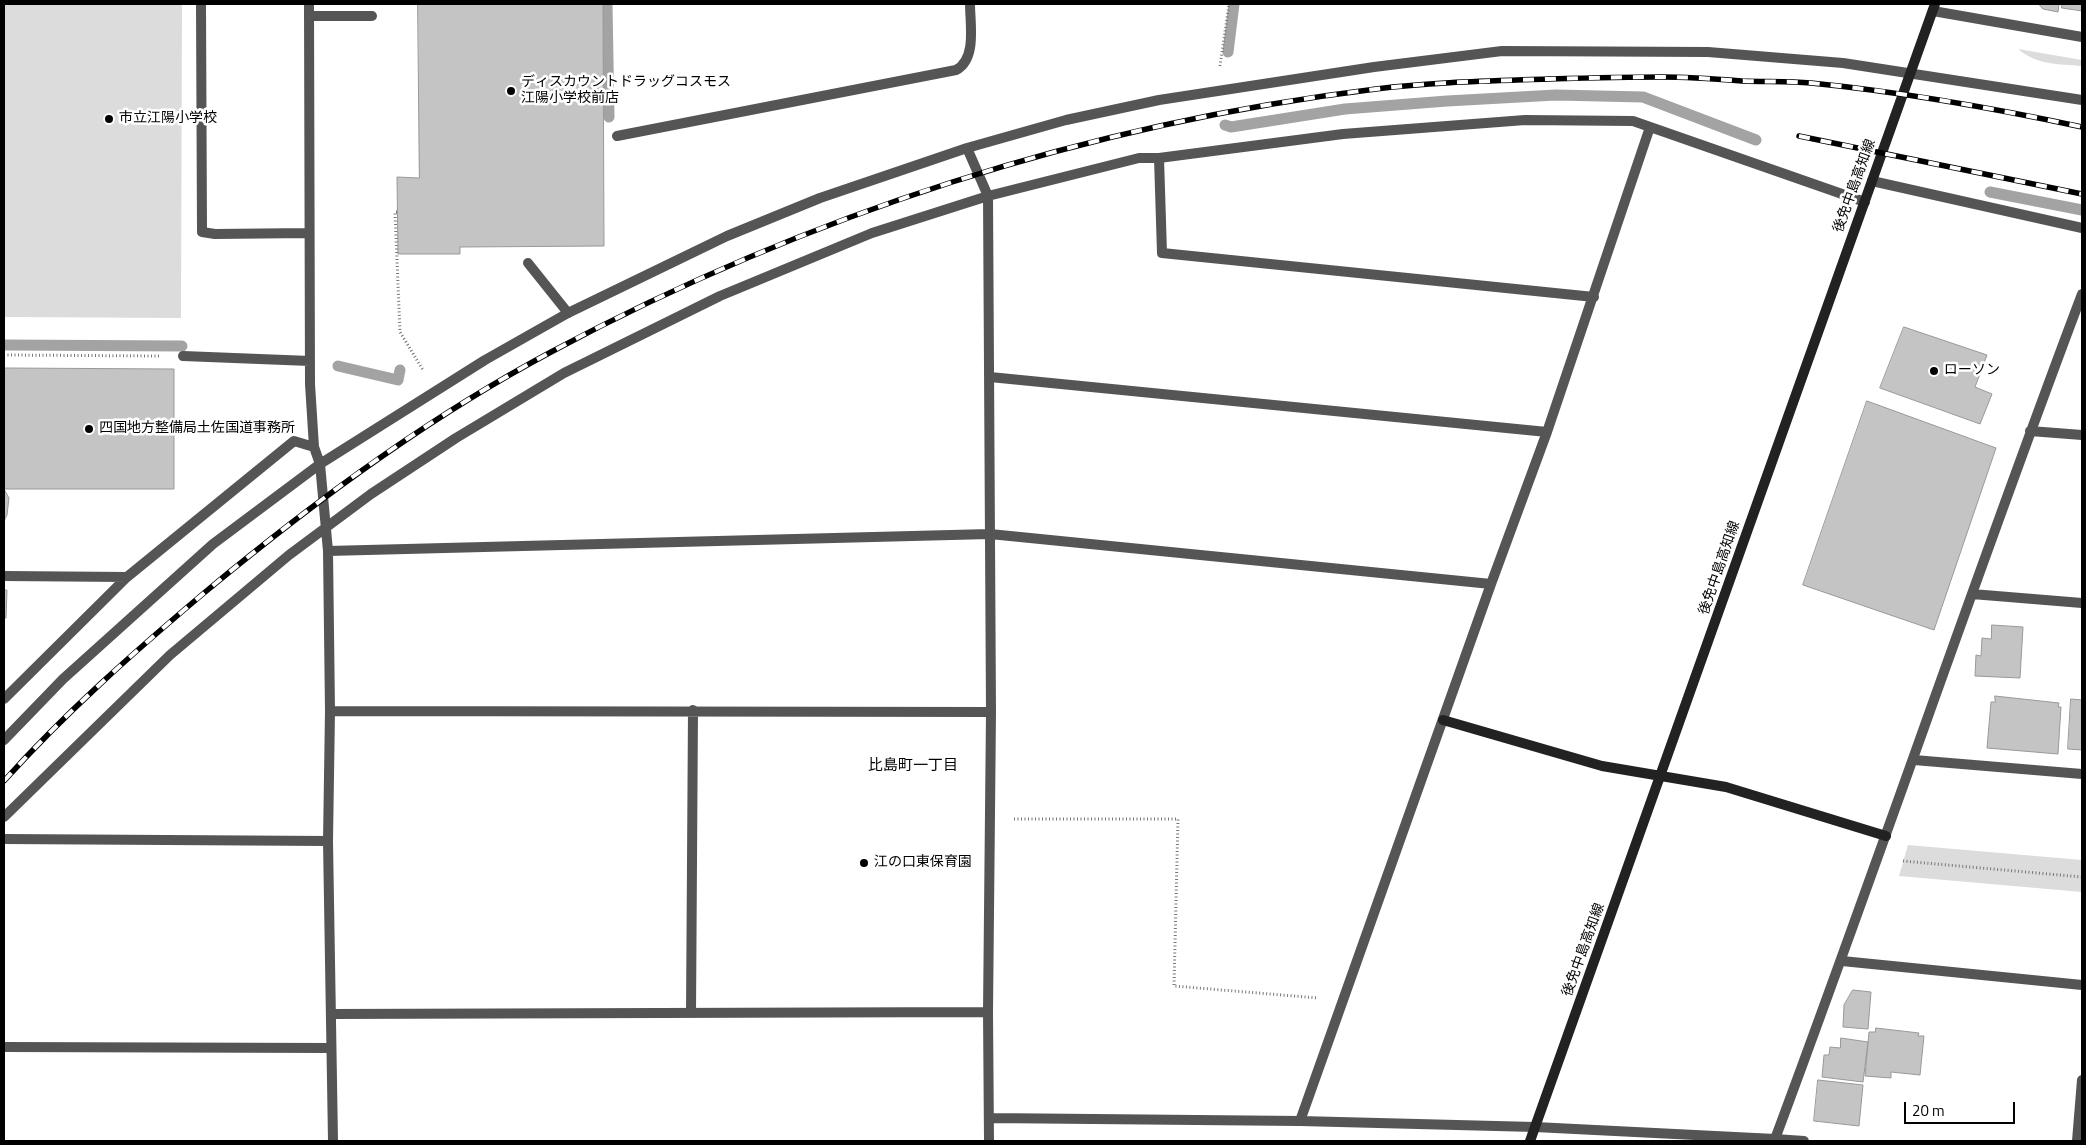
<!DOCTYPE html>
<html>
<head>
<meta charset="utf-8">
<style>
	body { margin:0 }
	#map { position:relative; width:2086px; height:1145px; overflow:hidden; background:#fff; font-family:"Titillium Web",sans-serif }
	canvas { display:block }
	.frame { position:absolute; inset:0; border:5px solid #000; pointer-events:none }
	.scale { position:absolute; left:1904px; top:1102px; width:111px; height:22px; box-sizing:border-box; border:2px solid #000; border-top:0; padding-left:6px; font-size:15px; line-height:18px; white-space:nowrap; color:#000; -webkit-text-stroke:4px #fff; paint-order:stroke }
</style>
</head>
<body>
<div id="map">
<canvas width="2086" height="1145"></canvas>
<div class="frame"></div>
<div class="scale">20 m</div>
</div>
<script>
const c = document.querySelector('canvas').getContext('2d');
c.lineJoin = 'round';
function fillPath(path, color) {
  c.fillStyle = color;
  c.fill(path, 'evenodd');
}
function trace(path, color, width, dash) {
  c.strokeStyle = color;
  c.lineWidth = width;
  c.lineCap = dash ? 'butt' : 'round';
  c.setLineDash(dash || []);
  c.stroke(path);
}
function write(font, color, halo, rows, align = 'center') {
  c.font = font + ' "Titillium Web","Noto Sans JP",sans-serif';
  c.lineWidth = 5;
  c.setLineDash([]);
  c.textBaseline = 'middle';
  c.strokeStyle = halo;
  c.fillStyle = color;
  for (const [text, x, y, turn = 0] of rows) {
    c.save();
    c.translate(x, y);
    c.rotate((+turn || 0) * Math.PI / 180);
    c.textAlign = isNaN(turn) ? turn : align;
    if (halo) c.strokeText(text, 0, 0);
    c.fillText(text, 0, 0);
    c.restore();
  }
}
fillPath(new Path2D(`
	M 4,4 L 182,4 L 181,318 L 4,317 Z
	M 2018,49 L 2082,60 L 2082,66 C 2058,64 2037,65 2018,49 Z
	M 1908,845 L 2082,860 L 2082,892 L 1899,876 Z`), '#dcdcdc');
trace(new Path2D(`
	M 607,4 L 609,117
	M 1228,52 L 1234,4
	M 1225,125 L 1231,127 L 1345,109 L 1447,101 L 1556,95 L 1643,97 L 1756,140
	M 1990,192 L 2082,210
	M 4,345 L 182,346
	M 338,366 L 398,380 L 400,370`), '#a3a3a3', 11);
const building = new Path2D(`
	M 418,4 L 603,4 L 604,246 L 460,247 L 460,254 L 398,254 L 397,177 L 419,178 Z
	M 2039,4 L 2059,4 L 2058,12 L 2043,9 Z
	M 2062,4 L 2082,4 L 2082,11 L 2062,8 Z
	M 1904,327 L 1987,355 L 1975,387 L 1992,394 L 1980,424 L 1880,388 Z
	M 4,368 L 174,369 L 174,489 L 4,489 Z
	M 1867,401 L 1996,448 L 1934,630 L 1803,585 Z
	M 4,489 L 9,498 L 7,515 L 4,521 Z
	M 4,590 L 7,590 L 6,618 L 4,618 Z
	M 1992,625 L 2023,627 L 2020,678 L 1975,676 L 1976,655 L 1981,656 L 1982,638 L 1991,639 Z
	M 1995,696 L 2059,703 L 2058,707 L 2061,707 L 2058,754 L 1987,748 L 1991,702 L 1995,702 Z
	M 2071,699 L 2082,700 L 2082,750 L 2068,749 Z
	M 1853,990 L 1871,992 L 1868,1029 L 1843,1027 L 1844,1005 Z
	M 1876,1028 L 1919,1033 L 1918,1036 L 1924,1036 L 1920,1075 L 1891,1072 L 1891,1078 L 1865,1076 L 1869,1032 L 1875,1032 Z
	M 1841,1038 L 1868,1042 L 1863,1082 L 1822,1077 L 1824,1055 L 1829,1055 L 1830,1047 L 1840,1048 Z
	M 1818,1080 L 1863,1085 L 1859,1126 L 1814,1121 Z`);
fillPath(building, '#c4c4c4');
trace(building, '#999', 1);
trace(new Path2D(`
	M 1220,66 L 1229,4
	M 397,212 L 395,212 L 400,332 L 423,370
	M 4,355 L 161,356
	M 1014,819 L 1178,819 L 1174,986 L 1318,998
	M 1903,861 L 2082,877`), '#777', 3, [1, 2.5]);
trace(new Path2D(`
	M 201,4 L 202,232 L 215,234
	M 309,16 L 372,16
	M 528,263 L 568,313`), '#555', 10);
trace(new Path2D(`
	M 309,4 L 310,384 L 314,447 L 320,464 L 328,551 L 330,711 L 328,841 L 333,1141
	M 1933,11 L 2082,37
	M 617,136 L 956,70 C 977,59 970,24 970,4
	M 967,148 L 988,196 L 991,712 L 988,1012 L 989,1141
	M 1159,158 L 1162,253 L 1594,297
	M 1872,181 L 2082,228
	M 215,234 L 309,233
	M 183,356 L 310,361
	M 990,377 L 1547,432
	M 2030,431 L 2082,435
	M 328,551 L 990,534 L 1491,584
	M 4,576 L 127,577 L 294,441 L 314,447
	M 1972,594 L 2082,603
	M 4,699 L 127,577
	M 330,711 L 991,712
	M 4,740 L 63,679 L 213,544 L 320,464 L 485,360 L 568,313 L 727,236 L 820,198 L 967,148 L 1066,120 L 1159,100 L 1374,67 L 1502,51 L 1708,52 L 1843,63 L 2082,100
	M 1914,760 L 2082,774
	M 4,817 L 170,655 L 289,555 L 371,494 L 456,438 L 564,373 L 720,296 L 872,233 L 988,196 L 1139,158 L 1159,158 L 1343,134 L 1525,120 L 1633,121 L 1865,202
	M 4,839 L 328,841
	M 1842,961 L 2082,985
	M 691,1013 L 693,710
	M 332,1014 L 988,1012
	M 4,1047 L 331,1048
	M 989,1118 L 1300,1121 L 1535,1127 L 1775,1139
	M 1300,1121 L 1491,584 L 1547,432 L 1650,127
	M 1804,1141 L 1775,1139 C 1880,858 1976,574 2082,294
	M 2077,1141 L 2082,1080`), '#555', 10);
trace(new Path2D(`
	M 1443,720 L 1602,766 L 1726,787 L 1886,836
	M 1530,1141 L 1935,4`), '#222', 10);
const rail = new Path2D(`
	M 1799,136 L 2082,194
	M 4,781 C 65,713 134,652 204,593 C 312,503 427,418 551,352 C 807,215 1088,124 1376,89 C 1433,82 1491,81 1548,79 C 1586,78 1624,77 1662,77 C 1689,77 1716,79 1742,81 C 1765,82 1788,81 1811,83 C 1902,92 1993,108 2082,127`);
trace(rail, '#000', 5.5);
trace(rail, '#fff', 4, [11]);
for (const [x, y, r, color] of [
	[511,91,5,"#000"],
	[109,119,5,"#000"],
	[1934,371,5,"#000"],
	[89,429,5,"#000"],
	[864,863,5,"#000"]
]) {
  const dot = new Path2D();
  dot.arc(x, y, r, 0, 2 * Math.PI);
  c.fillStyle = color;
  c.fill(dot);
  trace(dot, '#fff', 2);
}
write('14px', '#000', '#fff', [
	["ディスカウントドラッグコスモス",521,83],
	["江陽小学校前店",521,99],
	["市立江陽小学校",119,119],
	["ローソン",1944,371],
	["四国地方整備局土佐国道事務所",99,429],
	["江の口東保育園",874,863]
], 'left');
write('14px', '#000', '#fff', [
	["後免中島高知線",1855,186,-70],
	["後免中島高知線",1720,568,-71],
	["後免中島高知線",1584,950,-70]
]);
write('15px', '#000', '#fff', [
	["比島町一丁目",913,766]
]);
</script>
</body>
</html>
